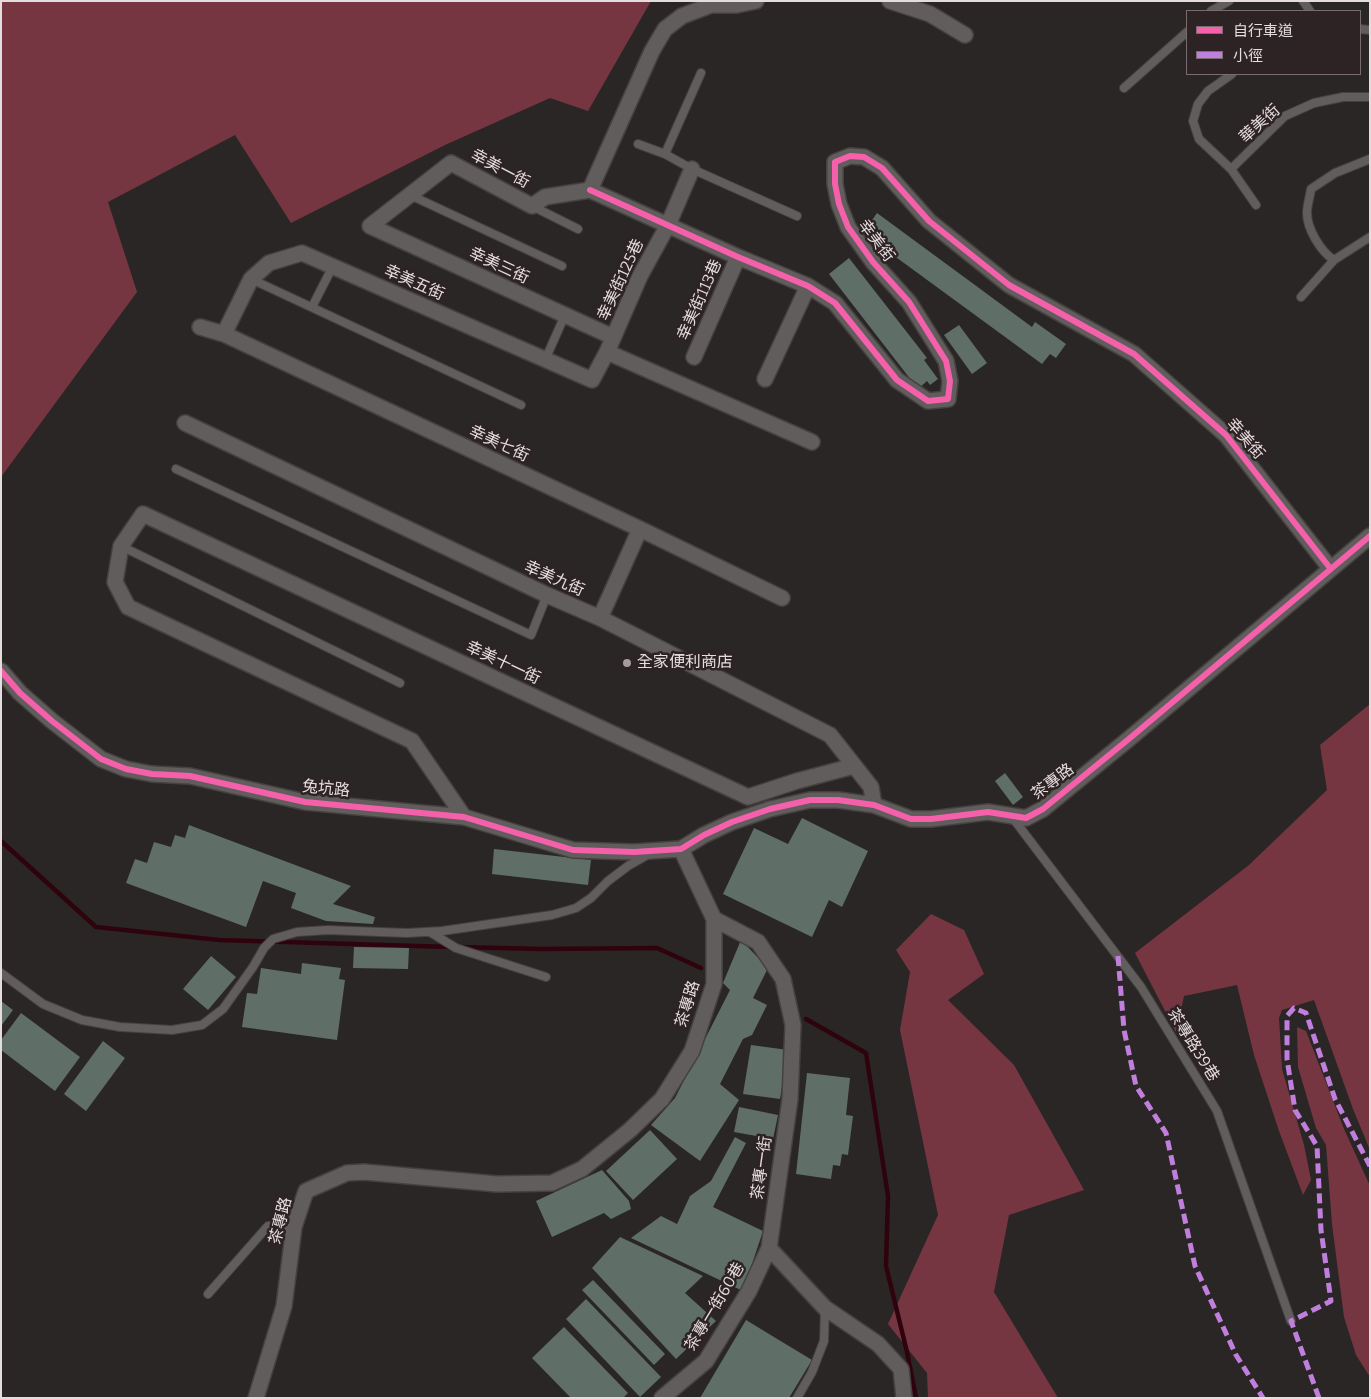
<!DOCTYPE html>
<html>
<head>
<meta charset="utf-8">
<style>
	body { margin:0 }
	#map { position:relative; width:1371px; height:1399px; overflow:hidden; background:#2b2626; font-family:Bitter,"Noto Sans TC",serif }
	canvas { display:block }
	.frame { position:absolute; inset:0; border:2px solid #e4dcdd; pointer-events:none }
	.legend { position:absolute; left:1186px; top:10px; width:175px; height:65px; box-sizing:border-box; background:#2e2324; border:1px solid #776d6e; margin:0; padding:6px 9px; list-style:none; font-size:15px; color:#e4dcdd }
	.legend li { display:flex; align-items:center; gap:10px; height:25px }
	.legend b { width:25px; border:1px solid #776d6e }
</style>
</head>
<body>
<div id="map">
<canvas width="1371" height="1399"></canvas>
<div class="frame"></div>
<ul class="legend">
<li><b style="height:6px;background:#f560ab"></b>自行車道</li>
<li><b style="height:6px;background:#c07fdc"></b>小徑</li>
</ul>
</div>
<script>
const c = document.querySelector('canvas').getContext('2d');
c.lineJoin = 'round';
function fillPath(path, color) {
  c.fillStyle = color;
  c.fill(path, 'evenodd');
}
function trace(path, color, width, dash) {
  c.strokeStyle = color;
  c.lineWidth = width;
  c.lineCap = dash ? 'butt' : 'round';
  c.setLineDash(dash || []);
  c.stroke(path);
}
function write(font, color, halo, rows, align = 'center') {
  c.font = font + ' Bitter,"Noto Sans TC",serif';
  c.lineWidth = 5;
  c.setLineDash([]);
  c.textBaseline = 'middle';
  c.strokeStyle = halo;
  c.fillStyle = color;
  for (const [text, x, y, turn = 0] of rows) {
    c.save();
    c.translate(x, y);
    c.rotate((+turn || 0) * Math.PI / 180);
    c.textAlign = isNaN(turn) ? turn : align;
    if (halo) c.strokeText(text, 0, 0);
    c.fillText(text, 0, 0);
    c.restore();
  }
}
fillPath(new Path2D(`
	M 1,1 L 651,1 L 588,111 L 550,98 L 445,145 L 291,223 L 235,135 L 108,202 L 137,292 L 1,477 Z
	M 1370,704 L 1370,1150 L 1353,1109 L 1314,1000 L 1282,1010 L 1279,1018 L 1282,1069 L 1304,1145 L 1311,1180 L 1303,1195 L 1279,1131 L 1254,1055 L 1237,985 L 1184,996 L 1176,1032 L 1135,953 L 1249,865 L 1327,790 L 1320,745 Z
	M 931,914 L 964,930 L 984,974 L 948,1000 L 1014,1065 L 1084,1190 L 1009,1215 L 994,1292 L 1058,1398 L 928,1398 L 927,1373 L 888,1324 L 938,1215 L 900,1030 L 910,972 L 896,950 Z
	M 1297,1027 L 1306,1031 L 1344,1129 L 1370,1186 L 1370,1377 L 1356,1355 L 1344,1317 L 1332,1224 L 1326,1145 L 1316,1128 L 1298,1067 Z`), '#763641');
trace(new Path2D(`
	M 1,841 L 96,927 L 219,940 L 451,947
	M 459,947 L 542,949 L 657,948 L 701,968
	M 806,1019 L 866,1053 L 888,1196 L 886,1266 L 907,1352 L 916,1398`), '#2f030d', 4.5);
fillPath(new Path2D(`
	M 877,213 L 1032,327 L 1035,322 L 1066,344 L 1056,358 L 1050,354 L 1042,364 L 863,233 Z
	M 849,258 L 927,358 L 924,360 L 938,379 L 930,385 L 927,381 L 918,389 L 829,274 Z
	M 959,325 L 987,363 L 972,374 L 944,335 Z
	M 1005,773 L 1023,797 L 1013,805 L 995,781 Z
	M 802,818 L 868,851 L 842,907 L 829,900 L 812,937 L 723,894 L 754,828 L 788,844 Z
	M 189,825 L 351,886 L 333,904 L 375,917 L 373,924 L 326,921 L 291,908 L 296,893 L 263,881 L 246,927 L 126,883 L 135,859 L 147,863 L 154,842 L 171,847 L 175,835 L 185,838 Z
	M 494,849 L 591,860 L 588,885 L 492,874 Z
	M 741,940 L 768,968 L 753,998 L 767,1005 L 752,1035 L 743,1039 L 720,1084 L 739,1100 L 700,1161 L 651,1125 L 675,1098 L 730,990 L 723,983 Z
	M 354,947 L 409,948 L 408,969 L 353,968 Z
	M 211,956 L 236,977 L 208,1010 L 183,989 Z
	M 302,963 L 341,968 L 339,979 L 345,980 L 337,1040 L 242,1027 L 247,993 L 257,994 L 261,968 L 301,974 Z
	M 1,1001 L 13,1010 L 1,1026 Z
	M 21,1013 L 80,1057 L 55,1091 L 1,1050 L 1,1040 Z
	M 103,1041 L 125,1058 L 86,1111 L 64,1094 Z
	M 751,1045 L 788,1050 L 780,1099 L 743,1094 Z
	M 807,1073 L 850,1078 L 846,1115 L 853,1116 L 848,1155 L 842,1154 L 840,1166 L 833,1165 L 831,1179 L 796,1174 Z
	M 739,1107 L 778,1115 L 773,1139 L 734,1132 Z
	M 650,1130 L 677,1159 L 633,1200 L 606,1171 Z
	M 735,1137 L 746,1143 L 713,1207 L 763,1231 L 743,1291 L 631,1238 L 661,1216 L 677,1224 L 690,1196 L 711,1181 Z
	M 602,1170 L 629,1201 L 631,1209 L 611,1219 L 604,1213 L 552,1237 L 536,1201 Z
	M 620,1237 L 703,1276 L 685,1293 L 716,1321 L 676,1359 L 592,1268 Z
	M 593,1280 L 665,1354 L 654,1365 L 582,1290 Z
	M 586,1299 L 661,1377 L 640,1397 L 566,1319 Z
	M 746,1320 L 812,1360 L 789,1398 L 700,1398 Z
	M 564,1327 L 628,1393 L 623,1398 L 571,1398 L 532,1358 Z`), '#5f6f68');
const lane = new Path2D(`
	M 1303,1 L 1310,11
	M 1211,11 L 1229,1
	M 1360,29 L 1370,30
	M 1232,74 L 1208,91 L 1198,104 L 1193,121 L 1199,139 L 1231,169 L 1256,205
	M 1124,88 L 1187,32
	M 638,144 L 665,154 L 692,169 L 797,216
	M 665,154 L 701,73
	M 1231,169 L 1285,116 L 1314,103 L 1343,97 L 1370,97
	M 410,195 L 562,266
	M 532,206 L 578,229
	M 1334,260 C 1321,252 1307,229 1307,213 C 1307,205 1310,197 1311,189 L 1335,173 L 1370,159
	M 251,279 L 521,405
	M 1301,297 L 1334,260 L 1370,237
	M 312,307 L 333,266
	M 545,360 L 565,315
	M 176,469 L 531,635 L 547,595
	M 121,546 L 400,683
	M 1012,817 L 1141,987 L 1217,1111 L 1291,1321
	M 430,932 L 456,948 L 546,977
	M 1,973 L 43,1004 L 82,1020 L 120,1027 L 172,1030 L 202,1025 L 223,1009 L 253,967 L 264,948 L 273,939 L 297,932 L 328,930 L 407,933 L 442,931 L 552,915 L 576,908 L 591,898 L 608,881 L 628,866 L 649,854
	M 208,1294 L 268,1226 L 282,1225 L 294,1227
	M 797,1398 L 812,1372 L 824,1341 L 825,1308`);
const street = new Path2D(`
	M 890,1 L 930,14 L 965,35
	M 590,190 L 738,257 L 808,286 L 835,303 L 897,380 L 928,401 L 948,399 L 950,381 L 946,361 L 909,302 L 873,262 L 848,227 L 839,204 L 835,184 L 835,162 L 850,156 L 864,157 L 882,168 L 929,221 L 1009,285 L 1134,354 L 1226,435 L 1330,568
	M 590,190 L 545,197 L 532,206 L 451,163 L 370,226 L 613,337
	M 590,190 L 652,51 L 665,29 L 682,16 L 711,5 L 737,5 L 756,1
	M 200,327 L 224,334 L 640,529 L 782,598
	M 224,334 L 251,279 L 269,263 L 302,253 L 592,380 L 607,352 L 640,276 L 668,225 L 692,169
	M 607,352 L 812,442
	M 694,357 L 738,257
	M 765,379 L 808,286
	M 185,423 L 547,595 L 600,618 L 830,735 L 871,787 L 874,805
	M 600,618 L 640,529
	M 1,671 L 20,693 L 52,721 L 101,759 L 126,769 L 152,774 L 190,776 L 305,802 L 464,817 L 573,850 L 634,852 L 681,849 L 704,835 L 732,822 L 770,809 L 810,800 L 838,800 L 874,805 L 911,819 L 931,819 L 988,812 L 1026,818 L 1043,809 L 1130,738 L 1370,536
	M 464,817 L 412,741 L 128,607 L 115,582 L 121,546 L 143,514 L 748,797 L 797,781 L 854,766
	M 769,1248 L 825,1308 L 878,1344 L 901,1369 L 904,1398
	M 256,1398 L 284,1306 L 294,1227 L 306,1191 L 347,1173 L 364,1172 L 497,1184 L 552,1183 L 582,1169 L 630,1130 L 662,1099 L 692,1051 L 714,984 L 714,919 L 681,849
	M 662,1398 L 706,1361 L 749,1291 L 769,1248 L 790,1099 L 793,1025 L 783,979 L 758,942 L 714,919`);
trace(lane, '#464141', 10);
trace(street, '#464141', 18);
trace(lane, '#625d5d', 8);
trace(street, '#625d5d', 15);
trace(new Path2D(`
	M 1118,956 L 1124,1030 L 1136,1086 L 1166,1133 L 1195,1266 L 1236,1355 L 1263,1398
	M 1319,1398 L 1291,1321 L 1331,1301 L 1321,1230 L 1317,1146 L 1295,1110 L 1287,1059 L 1287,1016 L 1294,1008 L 1306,1013 L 1335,1099 L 1370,1166`), '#c07fdc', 5, [10, 5]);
trace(new Path2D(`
	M 590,190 L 738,257 L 808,286 L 835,303 L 897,380 L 928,401 L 948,399 L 950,381 L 946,361 L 909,302 L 873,262 L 848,227 L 839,204 L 835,184 L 835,162 L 850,156 L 864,157 L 882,168 L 929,221 L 1009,285 L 1134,354 L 1226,435 L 1330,568
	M 1,671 L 20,693 L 52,721 L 101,759 L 126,769 L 152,774 L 190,776 L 305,802 L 464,817 L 573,850 L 634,852 L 681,849 L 704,835 L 732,822 L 770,809 L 810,800 L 838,800 L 874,805 L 911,819 L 931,819 L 988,812 L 1026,818 L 1043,809 L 1130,738 L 1370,536`), '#f560ab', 6);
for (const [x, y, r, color] of [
	[627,663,5,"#a39c9d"]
]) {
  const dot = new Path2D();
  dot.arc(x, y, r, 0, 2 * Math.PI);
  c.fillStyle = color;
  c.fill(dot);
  trace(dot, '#2e2324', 2);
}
write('16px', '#e4dcdd', '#2e2324', [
	["華美街",1260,124,-42],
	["幸美一街",500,169,28],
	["幸美街",876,241,53],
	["幸美三街",499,266,25],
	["幸美街125巷",621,280,-65],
	["幸美五街",414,283,24],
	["幸美街113巷",700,300,-66],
	["幸美街",1245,439,49],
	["幸美七街",499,444,25],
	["幸美九街",554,579,24],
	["幸美十一街",503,663,25],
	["茶專路",1053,782,-37],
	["兔坑路",326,789,6],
	["茶專路",688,1004,-73],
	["茶專路39巷",1193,1045,58],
	["茶專一街",762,1168,-82],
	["茶專路",281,1221,-76],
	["茶專一街60巷",715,1307,-59]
]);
write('16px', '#e4dcdd', '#2e2324', [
	["全家便利商店",637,663]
], 'left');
</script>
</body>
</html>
